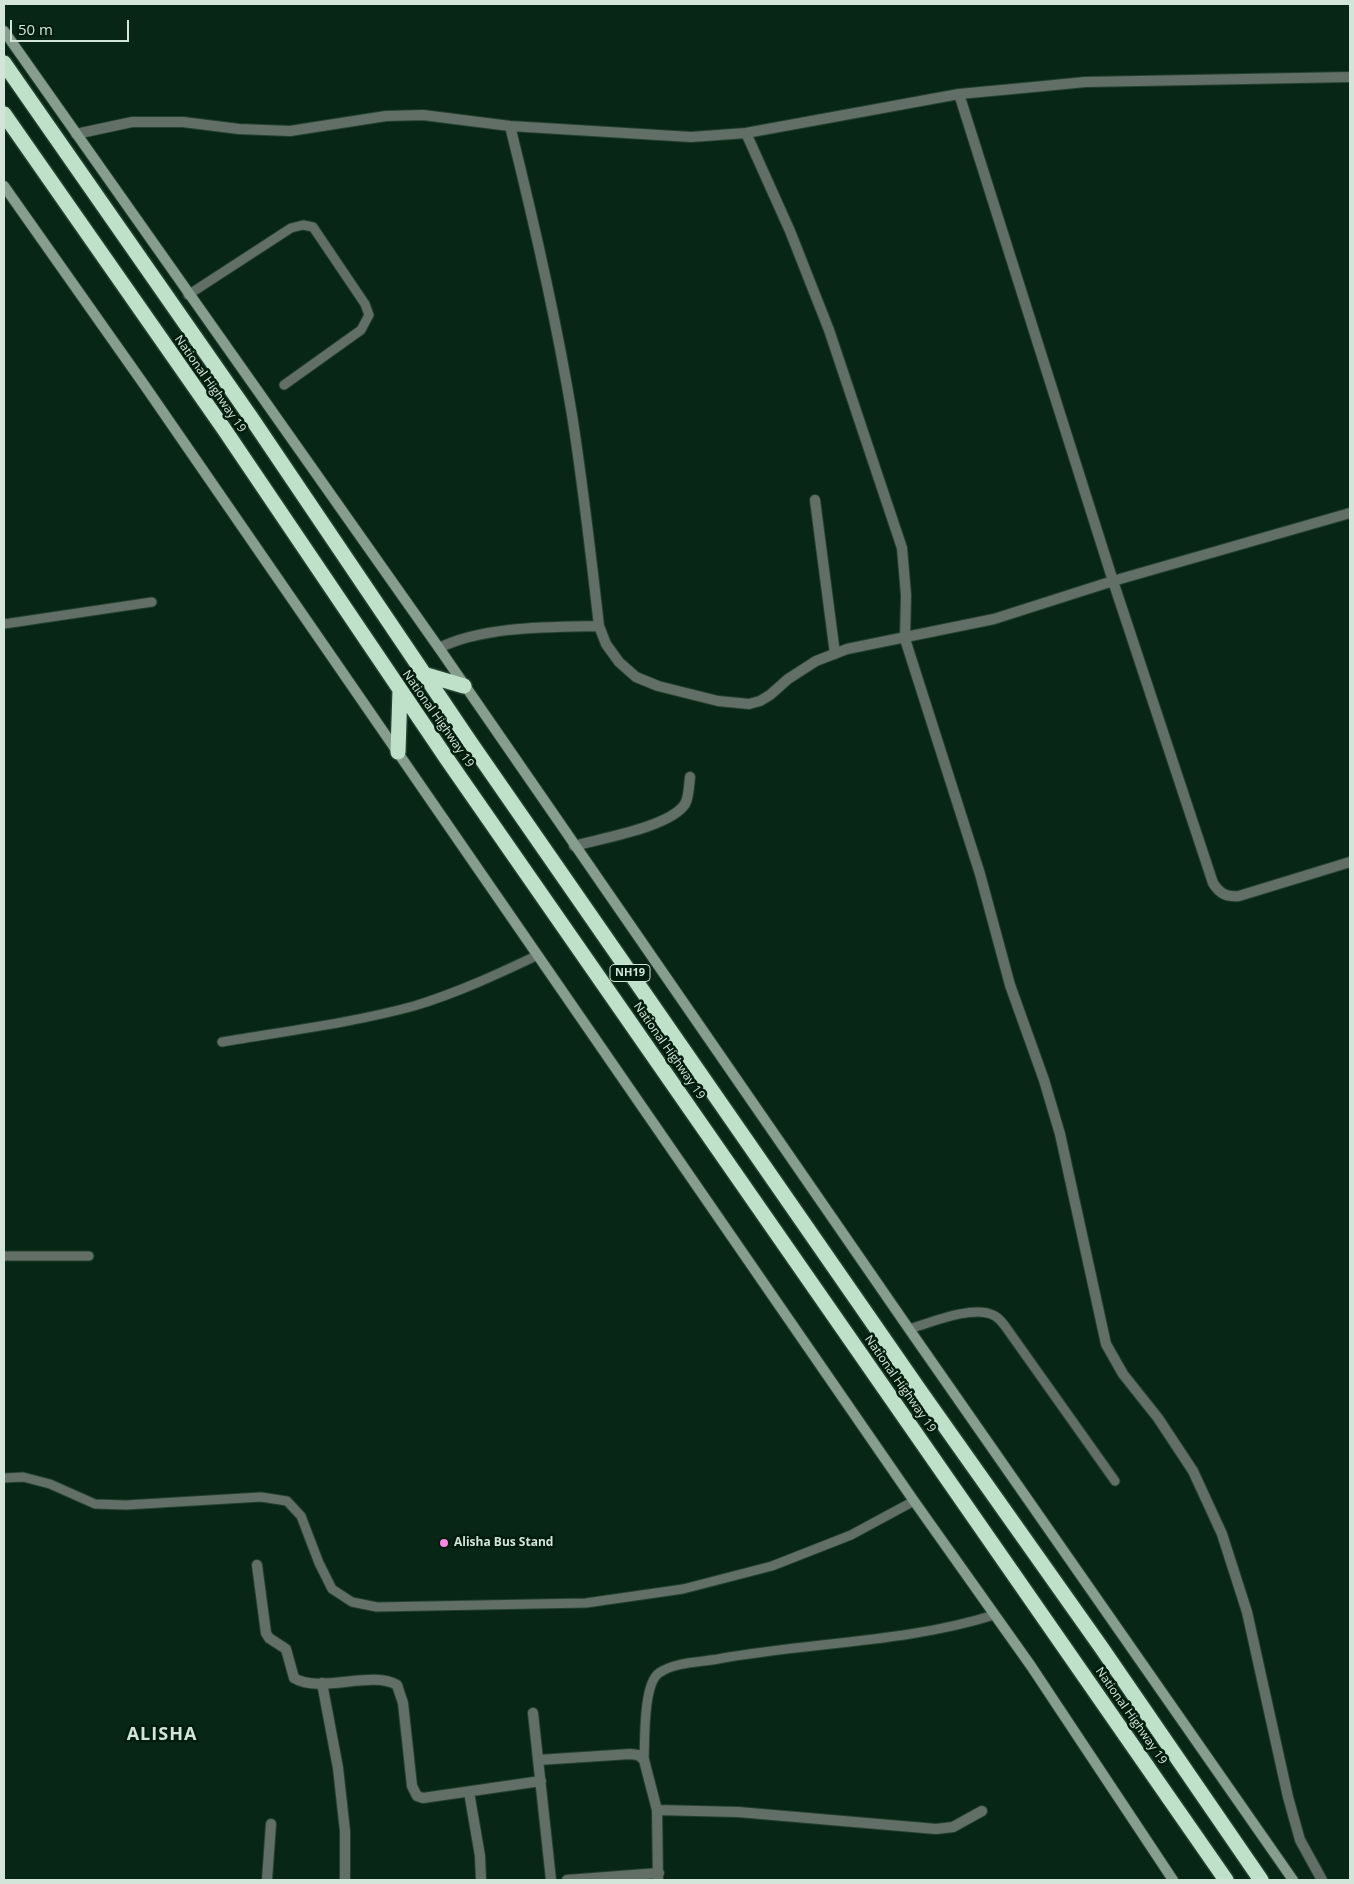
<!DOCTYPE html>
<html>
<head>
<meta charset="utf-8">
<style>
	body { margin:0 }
	#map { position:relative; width:1354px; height:1884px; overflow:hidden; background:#082615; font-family:"Open Sans",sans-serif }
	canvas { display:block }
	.frame { position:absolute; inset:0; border:5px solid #d3e4d8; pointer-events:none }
	.scale { position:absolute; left:10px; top:20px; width:119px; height:22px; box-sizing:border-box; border:2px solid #d3e4d8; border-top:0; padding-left:6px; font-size:15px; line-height:18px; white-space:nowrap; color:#d3e4d8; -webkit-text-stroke:4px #001c0c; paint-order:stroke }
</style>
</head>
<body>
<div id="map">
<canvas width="1354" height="1884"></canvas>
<div class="frame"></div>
<div class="scale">50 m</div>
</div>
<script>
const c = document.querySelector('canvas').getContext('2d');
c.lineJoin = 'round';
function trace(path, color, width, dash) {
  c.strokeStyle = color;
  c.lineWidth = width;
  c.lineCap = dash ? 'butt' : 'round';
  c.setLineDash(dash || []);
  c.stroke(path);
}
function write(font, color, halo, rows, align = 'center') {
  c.font = font + ' "Open Sans",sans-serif';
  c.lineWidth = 5;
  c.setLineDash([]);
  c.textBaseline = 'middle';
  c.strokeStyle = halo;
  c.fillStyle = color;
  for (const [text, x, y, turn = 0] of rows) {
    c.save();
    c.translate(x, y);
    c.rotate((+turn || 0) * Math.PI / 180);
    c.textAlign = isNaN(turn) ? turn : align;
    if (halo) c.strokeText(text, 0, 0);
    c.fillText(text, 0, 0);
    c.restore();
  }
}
const lane = new Path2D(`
	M 188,295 L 291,228 L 303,225 L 313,227 L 365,304 L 369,315 L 361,330 L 284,385
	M 4,624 L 152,602
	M 222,1042 C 286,1031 352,1023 414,1006 C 457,993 498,974 538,955
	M 4,1256 L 89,1256
	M 909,1329 C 930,1323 972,1305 993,1315 C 998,1317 1002,1322 1005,1326 L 1115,1481
	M 4,1478 L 23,1477 L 50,1484 L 95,1504 L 126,1505 L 261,1497 L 287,1501 L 301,1516 L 319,1563 L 332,1589 L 352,1602 L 377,1607 L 586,1603 L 683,1589 L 772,1566 L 851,1535 L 914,1501
	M 644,1760 C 645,1741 643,1684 659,1673 C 674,1662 701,1662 718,1659 C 810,1642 905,1643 994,1615`);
const street = new Path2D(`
	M 959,94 L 1113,581 L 1213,883 C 1220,894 1226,897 1239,896 L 1350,862
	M 510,126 C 534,222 556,318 572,415 C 583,485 591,555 599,626 L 606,644 L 619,662 L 636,677 L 658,686 L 718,701 L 749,704 L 760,701 L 770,695 L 788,679 L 816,661 L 847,649 L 994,619 L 1113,581 L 1350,513
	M 746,133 L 790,231 L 829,330 L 902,548 L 906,595 L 905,639 L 980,874 L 1010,985 L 1044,1080 L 1060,1134 L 1106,1344 L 1123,1374 L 1158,1418 L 1193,1471 L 1222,1534 L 1247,1612 L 1288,1797 L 1300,1840 L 1322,1880
	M 76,134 L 132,122 L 183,122 L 239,129 L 290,131 L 386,116 L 423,115 L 510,126 L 691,137 L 746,133 L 959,94 L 1034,87 L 1085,82 L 1350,77
	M 815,500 L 835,654
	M 439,648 C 483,626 550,627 599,626
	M 574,846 C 602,838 670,827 685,804 C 689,797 689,785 690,777
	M 257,1565 L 266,1633 L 269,1638 L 286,1649 L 294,1678 C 320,1694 372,1670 397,1685 L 403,1703 L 412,1786 L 417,1796 L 423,1798 L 541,1781
	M 322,1683 L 338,1768 L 345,1831 L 345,1880
	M 533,1713 L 551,1880
	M 538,1760 L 630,1754 L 638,1755 L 644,1760 L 657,1810 L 658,1880
	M 469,1792 L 480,1856 L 481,1880
	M 657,1810 L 738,1812 L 936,1829 L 953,1827 L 982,1811
	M 267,1880 L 271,1824
	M 567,1880 L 659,1873`);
const secondary = new Path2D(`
	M 4,31 L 439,648 L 909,1329 L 1293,1880
	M 4,186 L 145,386 L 914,1501 L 1031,1666 L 1173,1880`);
const highway = new Path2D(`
	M 4,63 L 252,419 L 470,742 L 920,1391 L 1101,1647 L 1261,1880
	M 4,114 L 224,429 L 447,759 L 1226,1880
	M 423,674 L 464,686
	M 398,752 L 400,690`);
trace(lane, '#244130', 11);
trace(street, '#244130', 12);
trace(secondary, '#244130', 12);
trace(highway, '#244130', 18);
trace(lane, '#626f66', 9);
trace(street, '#626f66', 10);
trace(secondary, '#879d8e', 10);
trace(highway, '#bfe1ca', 15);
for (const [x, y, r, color] of [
	[444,1543,5,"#fc86e3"]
]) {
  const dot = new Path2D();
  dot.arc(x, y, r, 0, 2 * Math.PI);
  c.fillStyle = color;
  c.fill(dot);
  trace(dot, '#001c0c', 2);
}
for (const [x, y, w] of [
	[630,973,40]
]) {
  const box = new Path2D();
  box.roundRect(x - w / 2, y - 8.5, w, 17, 4);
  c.fillStyle = '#001c0c';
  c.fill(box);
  trace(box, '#d3e4d8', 1);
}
write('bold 11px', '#d3e4d8', null, [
	["NH19",630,973]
]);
write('12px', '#d3e4d8', '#001c0c', [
	["National Highway 19",210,384,55],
	["National Highway 19",438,719,55],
	["National Highway 19",669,1051,55],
	["National Highway 19",900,1384,55],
	["National Highway 19",1131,1716,55]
]);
write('bold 12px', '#d3e4d8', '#001c0c', [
	["Alisha Bus Stand",454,1543]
], 'left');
c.letterSpacing = '1px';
write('bold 18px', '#d3e4d8', '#001c0c', [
	["ALISHA",162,1735]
]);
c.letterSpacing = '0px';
</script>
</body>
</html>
